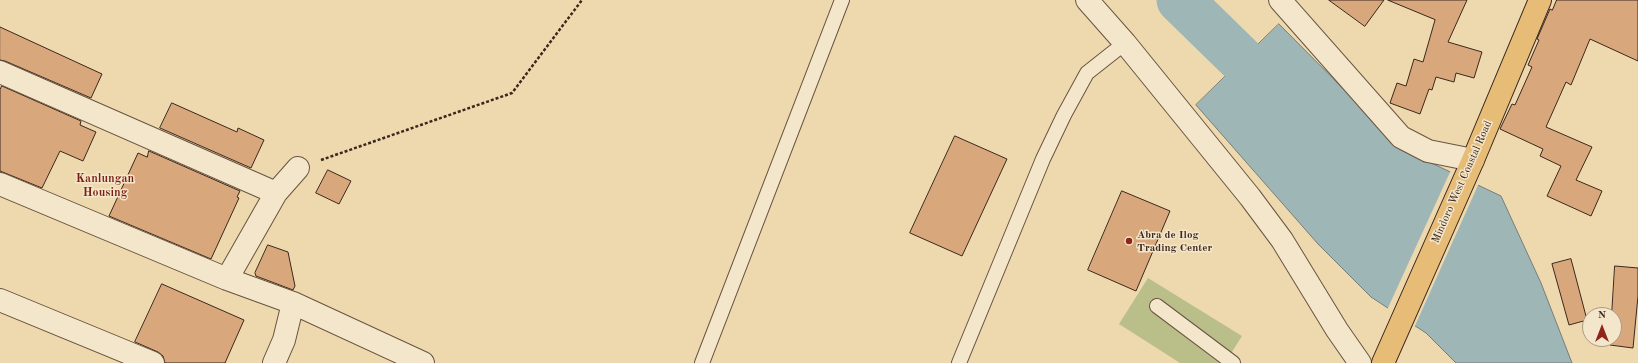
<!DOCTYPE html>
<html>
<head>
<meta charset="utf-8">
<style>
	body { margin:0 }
	#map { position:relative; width:1638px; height:363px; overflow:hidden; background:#eed9ae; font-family:"Old Standard TT",serif }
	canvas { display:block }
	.north { position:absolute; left:1582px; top:307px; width:40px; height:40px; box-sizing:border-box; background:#f4e6ca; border:1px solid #aa9a85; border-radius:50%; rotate:0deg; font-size:11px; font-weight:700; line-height:16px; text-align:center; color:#3b271d }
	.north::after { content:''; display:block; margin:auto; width:14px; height:18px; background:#8f2418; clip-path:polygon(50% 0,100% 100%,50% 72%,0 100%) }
</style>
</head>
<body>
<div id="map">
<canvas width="1638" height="363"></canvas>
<div class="north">N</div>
</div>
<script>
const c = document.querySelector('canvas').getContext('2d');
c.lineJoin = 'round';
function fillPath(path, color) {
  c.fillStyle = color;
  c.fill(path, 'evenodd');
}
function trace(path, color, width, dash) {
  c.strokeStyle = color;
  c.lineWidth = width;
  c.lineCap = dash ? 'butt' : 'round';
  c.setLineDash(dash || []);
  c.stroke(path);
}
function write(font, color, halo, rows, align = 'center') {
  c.font = font + ' "Old Standard TT",serif';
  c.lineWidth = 3;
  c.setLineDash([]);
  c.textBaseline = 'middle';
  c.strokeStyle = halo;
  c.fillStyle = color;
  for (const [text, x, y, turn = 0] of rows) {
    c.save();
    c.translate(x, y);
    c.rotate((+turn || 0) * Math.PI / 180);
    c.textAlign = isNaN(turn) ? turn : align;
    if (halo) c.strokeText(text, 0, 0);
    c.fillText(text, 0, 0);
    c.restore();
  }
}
fillPath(new Path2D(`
	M 1148,278 L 1242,336 L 1225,363 L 1180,363 L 1119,324 Z`), '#babf89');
const water = new Path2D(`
	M 1279,24 L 1404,150 L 1501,196 L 1541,283 L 1572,363 L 1456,363 L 1426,333 L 1371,297 L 1318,244 L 1196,105 Z`);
fillPath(water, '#9eb7b6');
trace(water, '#767d79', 1);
fillPath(new Path2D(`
	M 1451,170 L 1479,183 L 1414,328 L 1387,310 Z`), '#eed9ae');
trace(new Path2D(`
	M 1180,0 L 1261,79 L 1287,107`), '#9eb7b6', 47);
const building = new Path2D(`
	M 1329,0 L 1384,0 L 1365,26 Z
	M 1388,0 L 1467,0 L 1448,42 L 1482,52 L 1474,78 L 1456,73 L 1454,82 L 1436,77 L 1432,90 L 1429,89 L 1420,114 L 1390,103 L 1397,83 L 1406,86 L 1414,59 L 1423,62 L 1435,20 Z
	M 1557,0 L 1638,0 L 1638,61 L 1590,39 L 1571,85 L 1566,82 L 1546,127 L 1592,147 L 1576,180 L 1602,191 L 1591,216 L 1547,196 L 1561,166 L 1540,156 L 1543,149 L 1500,129 L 1512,104 L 1515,105 L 1532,67 L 1528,65 L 1539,40 L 1537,39 L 1550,9 L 1552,10 Z
	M 0,27 L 102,74 L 91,98 L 5,61 L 0,60 Z
	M 2,86 L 81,121 L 80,125 L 96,132 L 83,161 L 60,151 L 42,188 L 0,171 L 0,90 Z
	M 172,103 L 237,132 L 238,128 L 264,140 L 251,168 L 160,128 Z
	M 955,136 L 1007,159 L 962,256 L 910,233 Z
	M 149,151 L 240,191 L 237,197 L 239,198 L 211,259 L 109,216 L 138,153 L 147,157 Z
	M 328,170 L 351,181 L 339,204 L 316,193 Z
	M 1122,191 L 1170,211 L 1136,291 L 1088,270 Z
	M 268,245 L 288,252 L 295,286 L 293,290 L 256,276 L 255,273 Z
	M 1571,259 L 1587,320 L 1569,325 L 1552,264 Z
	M 1615,266 L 1638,268 L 1638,296 L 1633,348 L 1610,345 L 1611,339 L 1614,339 L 1614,315 L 1612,315 Z
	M 162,284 L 244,320 L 225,363 L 165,363 L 163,356 L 158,352 L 135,342 Z`);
fillPath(building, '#d9a77c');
trace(building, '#3b271d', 1);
const lane = new Path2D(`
	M 1157,306 L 1233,363
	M 702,363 L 842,0
	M 959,363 L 1043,159 L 1064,115 L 1087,73 L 1125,43`);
const street = new Path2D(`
	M 1087,0 L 1125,43 L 1250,197 L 1282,240 L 1337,330 L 1360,363
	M 1280,0 L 1401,137 L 1428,151 L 1473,160
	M 0,72 L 276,193
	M 0,184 L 227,279 L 293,303 L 423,363
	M 227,279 L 276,193 L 298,168
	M 0,300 L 153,363
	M 274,363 L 284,340 L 293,303`);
const primary = new Path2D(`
	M 1383,363 L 1473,160 L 1540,0`);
trace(lane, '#685441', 16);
trace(street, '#685441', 24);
trace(primary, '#3b271d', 24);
trace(new Path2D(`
	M 321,160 L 512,93 L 582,0`), '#3b271d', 2.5, [3, 2]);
trace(lane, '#f4e6ca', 14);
trace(street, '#f4e6ca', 22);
trace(primary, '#e7bc77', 22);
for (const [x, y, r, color] of [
	[1129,241,4,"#8f2418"]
]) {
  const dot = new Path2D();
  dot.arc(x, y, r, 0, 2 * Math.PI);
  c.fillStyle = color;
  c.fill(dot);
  trace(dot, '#f4e6ca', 1.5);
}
write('11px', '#3b271d', '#f4e6ca', [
	["Mindoro West Coastal Road",1462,182,-66]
]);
write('bold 11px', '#3b271d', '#f4e6ca', [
	["Abra de Ilog",1137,235],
	["Trading Center",1137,248]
], 'left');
write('bold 12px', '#7a1f14', '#f4e6ca', [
	["Kanlungan",105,179],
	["Housing",105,193]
]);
</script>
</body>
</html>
